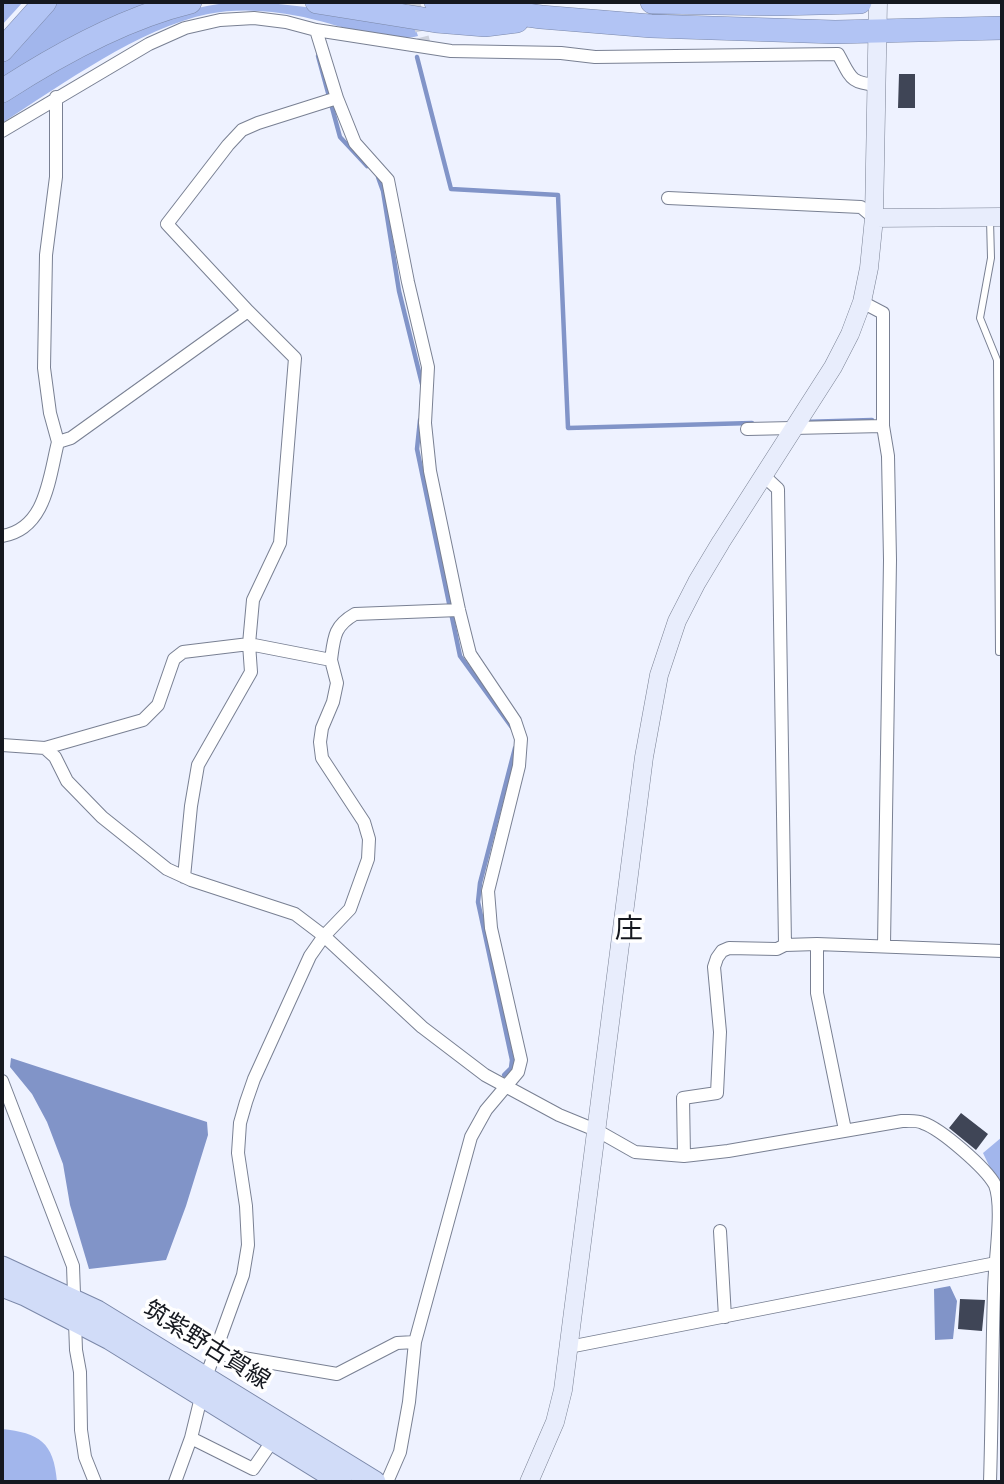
<!DOCTYPE html>
<html>
<head>
<meta charset="utf-8">
<style>
	body { margin:0 }
	#map { position:relative; width:1004px; height:1484px; overflow:hidden; background:#eef2ff; font-family:"DejaVu Sans",sans-serif }
	canvas { display:block }
	.frame { position:absolute; inset:0; border:4px solid #15181f; pointer-events:none }
</style>
</head>
<body>
<div id="map">
<canvas width="1004" height="1484"></canvas>
<div class="frame"></div>
</div>
<script>
const c = document.querySelector('canvas').getContext('2d');
c.lineJoin = 'round';
function fillPath(path, color) {
  c.fillStyle = color;
  c.fill(path, 'evenodd');
}
function trace(path, color, width, dash) {
  c.strokeStyle = color;
  c.lineWidth = width;
  c.lineCap = dash ? 'butt' : 'round';
  c.setLineDash(dash || []);
  c.stroke(path);
}
function write(font, color, halo, rows, align = 'center') {
  c.font = font + ' "DejaVu Sans","Noto Sans JP",sans-serif';
  c.lineWidth = 7;
  c.setLineDash([]);
  c.textBaseline = 'middle';
  c.strokeStyle = halo;
  c.fillStyle = color;
  for (const [text, x, y, turn = 0] of rows) {
    c.save();
    c.translate(x, y);
    c.rotate((+turn || 0) * Math.PI / 180);
    c.textAlign = isNaN(turn) ? turn : align;
    if (halo) c.strokeText(text, 0, 0);
    c.fillText(text, 0, 0);
    c.restore();
  }
}
fillPath(new Path2D(`
	M 2,2 L 23,2 L 2,25 Z
	M 55,2 L 171,2 L 2,85 L 2,59 Z
	M 236,2 C 296,2 356,15 415,27 L 418,36 C 384,45 333,22 298,16 C 269,10 237,8 208,14 C 140,28 61,85 2,123 L 2,99 C 34,78 68,62 103,46 C 149,24 184,6 236,2 Z
	M 1002,1137 L 1002,1193 L 983,1153 Z
	M 2,1429 C 39,1433 54,1442 57,1482 L 2,1482 Z`), '#a2b6ec');
fillPath(new Path2D(`
	M 11,1058 L 207,1122 L 208,1135 L 186,1206 L 166,1260 L 89,1269 L 70,1205 L 63,1164 L 47,1122 L 32,1094 L 10,1067 Z
	M 950,1286 L 957,1301 L 953,1339 L 935,1340 L 934,1289 Z`), '#8194c8');
trace(new Path2D(`
	M 318,56 L 340,137 L 367,166
	M 417,57 L 451,189 L 558,195 L 568,428 L 752,423
	M 378,177 L 383,191 L 399,291 L 422,384
	M 420,420 L 417,449 L 460,656 L 513,729
	M 802,422 L 872,420
	M 504,1075 L 511,1068 L 512,1060 L 478,902 L 480,883 L 515,748`), '#8194c8', 4.5);
fillPath(new Path2D(`
	M 899,74 L 915,74 L 915,108 L 898,108 Z
	M 961,1113 L 988,1134 L 976,1150 L 949,1128 Z
	M 960,1299 L 985,1300 L 982,1331 L 958,1329 Z`), '#3f4556');
trace(new Path2D(`
	M 414,2 L 425,46`), '#cdd1dd', 12, [12, 6]);
const lane = new Path2D(`
	M 990,220 L 991,258 L 980,318 L 997,360 L 999,652`);
const street = new Path2D(`
	M 316,30 L 337,98 L 355,143 L 388,180 L 408,282 L 428,367 L 425,423 L 430,471 L 459,610 L 470,654 L 515,721 L 521,739 L 519,766 L 488,891 L 491,928 L 521,1060 L 518,1072 L 486,1110 L 471,1137 L 415,1342 L 409,1402 L 400,1452 L 387,1482
	M 56,97 L 56,177 L 46,255 L 44,368 L 50,413 L 58,442
	M 2,131 L 149,44 L 185,28 L 220,20 L 254,18 L 286,22 L 316,30 L 451,51 L 561,53 L 595,57 L 838,54 C 851,77 849,83 877,85
	M 668,198 L 861,207 L 874,218
	M 862,302 L 883,313 L 883,426 L 888,456 L 890,560 L 884,945
	M 747,429 L 883,426
	M 764,476 L 778,489 L 785,945
	M 2,536 C 46,529 49,478 58,442 L 71,438 L 248,311 L 167,224 L 228,145 L 242,130 L 258,123 L 337,98
	M 2,745 L 45,748 L 143,720 L 158,705 L 174,659 L 183,652 L 249,644 L 331,660 C 334,637 334,626 355,614 L 459,610
	M 45,748 L 55,757 L 67,781 L 102,817 L 167,869 L 191,880 L 295,914 L 324,936 L 422,1027 L 485,1075 L 559,1115 L 598,1131 L 635,1152 L 684,1156 L 728,1151 L 902,1121 C 908,1121 917,1120 923,1123 C 941,1129 986,1168 995,1185 C 1004,1208 994,1264 994,1291 C 992,1354 992,1418 990,1482
	M 184,877 L 191,806 L 198,765 L 251,672 L 249,644 L 253,600 L 280,543 L 295,358 L 248,311
	M 817,944 L 817,993 L 845,1130
	M 2,1081 L 73,1266 L 76,1350 L 80,1372 L 81,1430 L 85,1457 L 95,1482
	M 684,1156 L 683,1098 L 717,1093 L 720,1032 L 714,967 L 717,958 L 722,951 L 729,948 L 777,949 L 785,945 L 817,944 L 1002,951
	M 720,1231 L 725,1317
	M 569,1347 L 996,1263 L 1001,1267
	M 214,1353 L 337,1374 L 397,1343 L 415,1342
	M 191,1438 L 253,1469 L 273,1440
	M 175,1482 L 191,1438 L 206,1377 L 243,1275 L 248,1245 L 246,1206 L 238,1153 L 240,1123 L 246,1102 L 254,1079 L 310,956 L 324,936 L 350,909 L 368,859 L 369,839 L 364,822 L 322,758 L 320,742 L 322,728 L 333,702 L 337,683 L 331,660`);
const secondary = new Path2D(`
	M 874,218 L 1002,217
	M 529,1482 L 555,1422 L 563,1390 L 644,757 L 659,675 L 677,621 L 697,582 L 721,542 L 833,367 L 850,334 L 862,302 L 869,268 L 874,218 L 878,2`);
const primary = new Path2D(`
	M 2,1267 L 97,1311 L 375,1482
	M 2,1286 L 25,1295 L 110,1339 L 341,1482`);
const highway = new Path2D(`
	M 317,2 L 436,21 L 485,25 L 517,21
	M 436,2 L 541,17 L 651,26 L 835,32 L 1002,28
	M 652,2 L 778,4 L 860,2
	M 2,50 L 45,2
	M 2,91 C 59,54 124,18 190,2`);
trace(lane, '#798093', 8);
trace(street, '#798093', 14);
trace(secondary, '#798093', 19);
trace(primary, '#7b88a9', 23);
trace(highway, '#7b88a9', 24);
trace(lane, '#fff', 6);
trace(street, '#fff', 12);
trace(secondary, '#e8edfc', 18);
trace(primary, '#d1dcf8', 21);
trace(highway, '#b2c4f4', 23);
write('24px', '#15181f', '#fff', [
	["筑紫野古賀線",206,1346,32]
]);
write('28px', '#15181f', '#fff', [
	["庄",629,931]
]);
</script>
</body>
</html>
